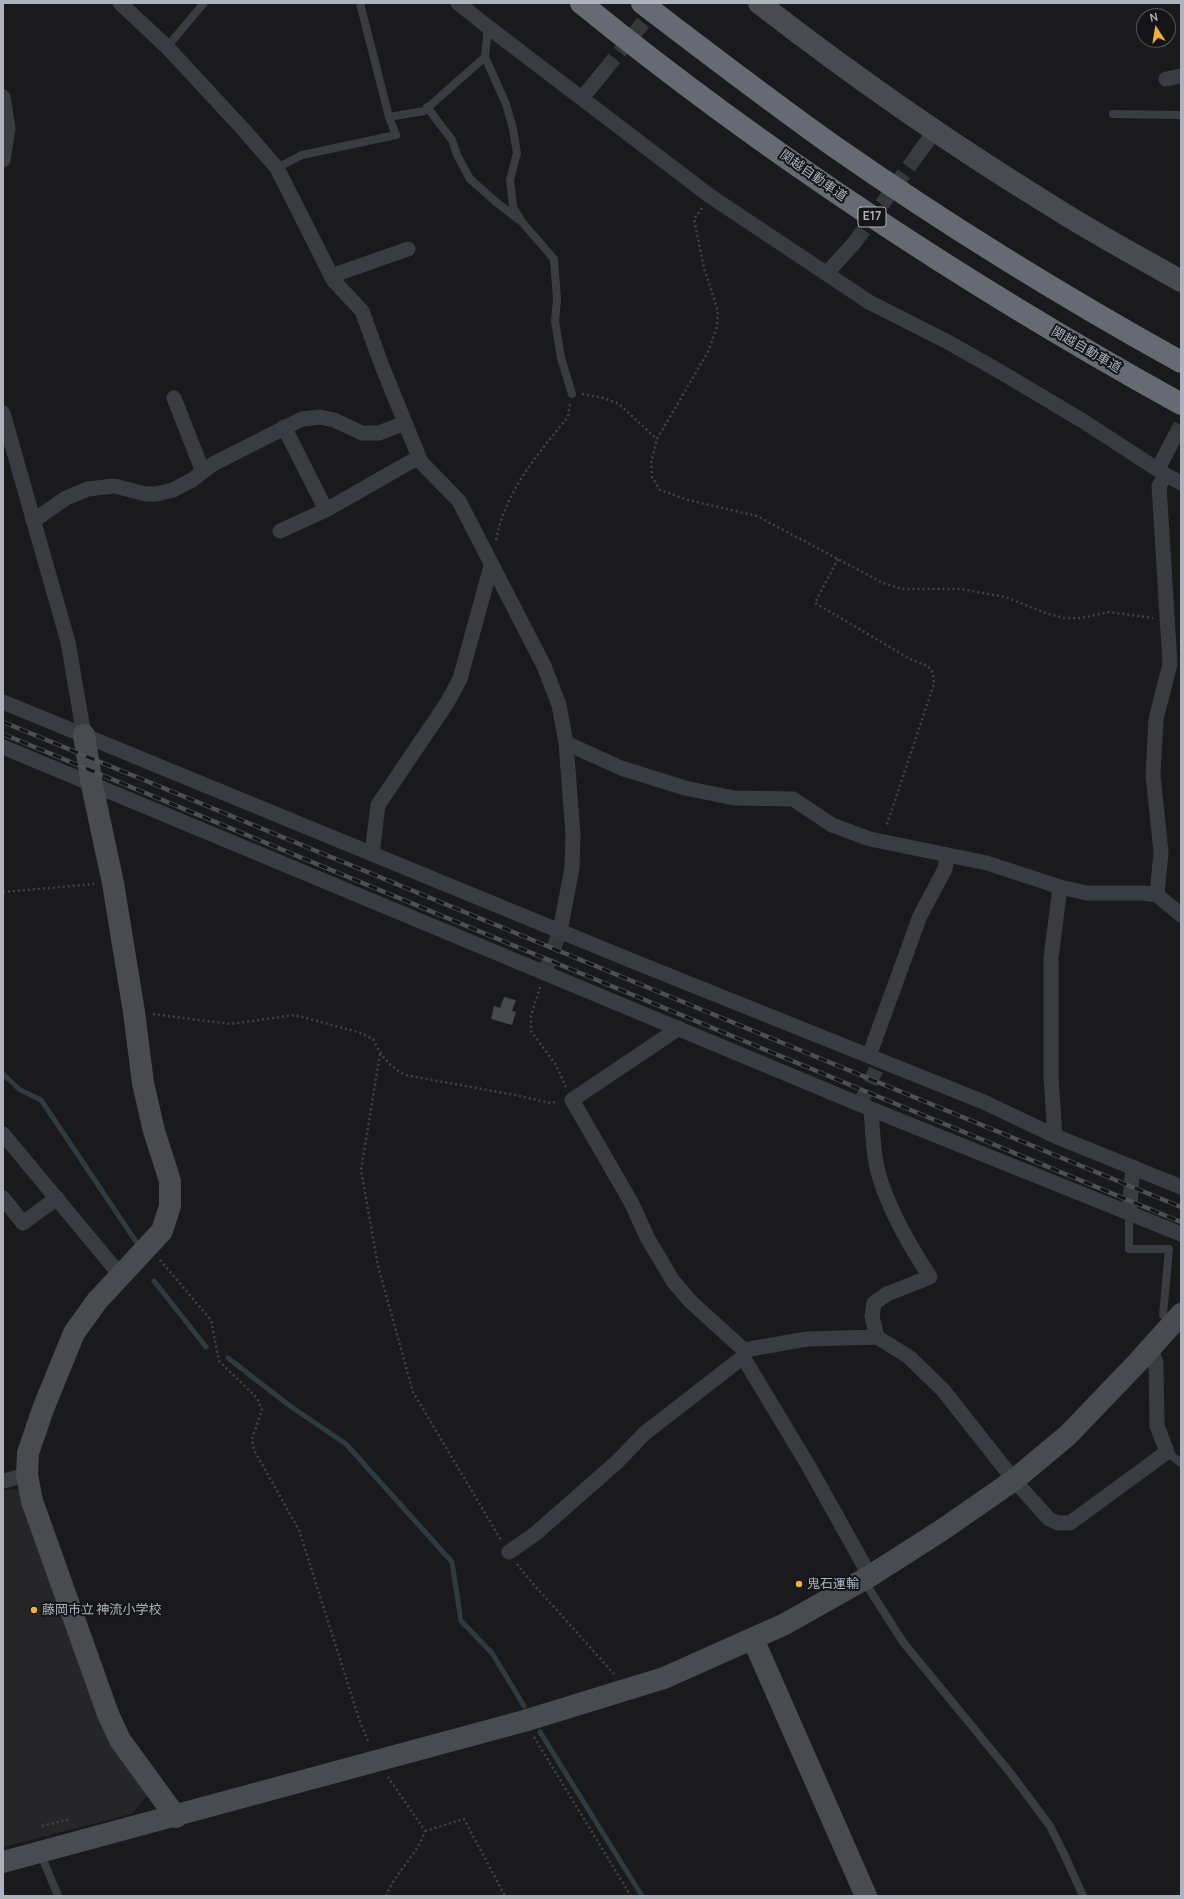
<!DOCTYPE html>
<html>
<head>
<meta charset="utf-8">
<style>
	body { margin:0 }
	#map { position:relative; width:1184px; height:1899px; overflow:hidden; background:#1a1a1c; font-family:Manrope,sans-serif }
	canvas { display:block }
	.frame { position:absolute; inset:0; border:4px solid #adb2bc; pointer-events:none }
	.north { position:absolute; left:1136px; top:8px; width:40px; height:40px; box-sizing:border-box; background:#151517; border:1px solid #525459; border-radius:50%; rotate:348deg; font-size:11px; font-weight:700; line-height:16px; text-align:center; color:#adb2bc }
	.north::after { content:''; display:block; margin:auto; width:14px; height:18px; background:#f0ae3e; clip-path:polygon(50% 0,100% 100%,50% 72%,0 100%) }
</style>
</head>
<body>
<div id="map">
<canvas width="1184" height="1899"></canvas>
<div class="frame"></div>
<div class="north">N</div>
</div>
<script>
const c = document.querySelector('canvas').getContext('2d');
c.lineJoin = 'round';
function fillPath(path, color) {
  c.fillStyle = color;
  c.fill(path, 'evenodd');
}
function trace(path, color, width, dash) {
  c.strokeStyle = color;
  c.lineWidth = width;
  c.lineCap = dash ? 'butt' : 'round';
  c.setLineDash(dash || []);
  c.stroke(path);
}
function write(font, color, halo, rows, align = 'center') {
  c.font = font + ' Manrope,"Noto Sans JP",sans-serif';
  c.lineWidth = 4;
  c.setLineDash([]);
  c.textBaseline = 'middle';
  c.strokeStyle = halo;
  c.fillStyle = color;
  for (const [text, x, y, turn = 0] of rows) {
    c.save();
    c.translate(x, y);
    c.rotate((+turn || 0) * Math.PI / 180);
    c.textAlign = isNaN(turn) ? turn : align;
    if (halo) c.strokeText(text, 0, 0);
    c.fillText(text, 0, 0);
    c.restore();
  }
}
fillPath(new Path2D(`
	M 13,1489 L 23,1492 L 152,1791 L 131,1814 L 3,1847 L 3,1491 Z`), '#262629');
trace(new Path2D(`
	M 3,1074 L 20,1090 L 41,1100 L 137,1243
	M 154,1281 L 206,1347
	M 228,1358 L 290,1406 L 346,1444 L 452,1562 L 461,1621 L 492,1653 L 524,1706
	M 540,1732 L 642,1896`), '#303a41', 5);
fillPath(new Path2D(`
	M 504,997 L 516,1000 L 512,1011 L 516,1012 L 512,1025 L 491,1019 L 494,1006 L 500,1008 Z`), '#47484c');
trace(new Path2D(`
	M 605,70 L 659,3
	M 855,242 L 918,154
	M 1174,438 L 1181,425
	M 545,972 L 560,931
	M 860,1104 L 880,1061`), '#37383c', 15, [15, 8]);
trace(new Path2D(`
	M 702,208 L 694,219 L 704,268 L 718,311 L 717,326 L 709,350 L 657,439 L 651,463 L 652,477 L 660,490 L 688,500 L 757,516 L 883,583 L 902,589 L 961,589 L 1005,597 L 1048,614 L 1064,618 L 1081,618 L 1109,612 L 1153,618
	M 582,394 L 604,398 L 619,404 L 657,439
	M 496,540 C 506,490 537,455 568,417 L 570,404
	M 838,559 L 815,603 L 910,659 L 928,666 L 933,673 L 934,684 L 886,827
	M 3,892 L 94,884
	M 540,987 L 531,1016 L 531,1031 L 556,1065 L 566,1087
	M 153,1014 L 230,1024 L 295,1015 L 358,1032 L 373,1039 C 381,1056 389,1066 405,1075 L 515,1095 L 550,1103 L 558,1102
	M 380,1054 L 361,1170 L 378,1266 L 413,1392 L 501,1540
	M 160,1260 L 211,1320 L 219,1361 L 257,1398 L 262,1410 L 252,1439 L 254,1450 L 299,1530 L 360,1722 L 369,1743
	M 517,1564 L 528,1578 L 614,1674
	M 534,1737 L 631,1896
	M 42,1826 L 70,1819
	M 425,1831 L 464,1819 L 505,1896
	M 386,1896 C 395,1872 417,1856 425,1831 L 388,1777`), '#414348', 2.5, [2, 3]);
trace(new Path2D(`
	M 167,47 L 204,3
	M 485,57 L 506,104 L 513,129 L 517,153 L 510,180 L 513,207 L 522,222 L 554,259 L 557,300 L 555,321 L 561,358 L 572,394
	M 427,107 L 452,140 L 457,155 L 470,179 L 496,202 L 518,219
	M 1113,114 L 1181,115
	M 389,117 L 424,111 L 485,57 L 488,27
	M 277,168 L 302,155 L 396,135 L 389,117 L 360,3
	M 1129,1213 L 1129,1249 L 1169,1249 L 1163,1315 L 1174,1321
	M 1167,1452 L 1181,1463
	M 864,1581 L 903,1642 L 1012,1775 L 1050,1826 L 1064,1854 L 1083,1896
	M 40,1852 L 58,1896`), '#3b3c41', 8);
trace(new Path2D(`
	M 120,3 L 167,47 L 243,129 L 277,168 L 334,281 L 362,311 L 382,366 L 421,462 L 459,501 L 544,666 L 559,705 L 566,743 L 573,835 L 572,868 L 560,931
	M 458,3 L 488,27 L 710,196 L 869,302 L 946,341 L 999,371 L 1083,421 L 1166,475 L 1181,483
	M 1166,79 L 1181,76
	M 3,97 L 8,128 L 3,160
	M 582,98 L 605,70
	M 918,154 L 935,131
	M 827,273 L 855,242
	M 331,276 L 408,249
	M 174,398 L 203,472
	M 3,413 L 68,642 L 84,735
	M 284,427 L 326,510
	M 1158,469 L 1174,438
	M 1166,475 L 1159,486 L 1170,664 L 1156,719 L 1153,775 L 1161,852 L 1157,895 L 1181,915
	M 33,521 L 66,498 L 88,489 L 114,486 L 146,494 L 156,494 L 173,490 L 192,480 L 213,464 L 302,419 L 320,417 L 334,420 L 362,433 L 379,433 L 405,423
	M 280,531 L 326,510 L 419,457
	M 3,702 L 635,962 L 986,1103 L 1055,1136 L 1181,1187
	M 566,743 L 621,768 L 685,788 L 734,798 L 793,799 L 832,825 L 870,839 L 987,863 L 1060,887 L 1087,893 L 1143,893 L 1157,895
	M 3,747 L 871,1109 L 1181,1234
	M 372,854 L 378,805 L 447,703 L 460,679 L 491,566
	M 679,1028 L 572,1100 L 631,1202 L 648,1239 L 673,1281 L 691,1302 L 744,1350 L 743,1357 L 808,1465 L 870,1576
	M 869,1056 L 920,916 L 945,869 L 947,855
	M 871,1109 C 873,1133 873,1159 881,1182 C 893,1217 910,1246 930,1277 L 887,1294 L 874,1303 L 872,1316 L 877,1337
	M 3,1134 L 121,1276
	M 1055,1136 L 1051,1076 L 1051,958 L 1060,887
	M 3,1198 L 23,1223 L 57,1198
	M 1129,1213 L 1133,1167
	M 744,1350 L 807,1339 L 877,1337 L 909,1357 L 943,1390 L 1014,1480 L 1049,1519 L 1058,1523 L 1070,1523 L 1167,1452 L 1157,1426 L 1156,1363 L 1150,1347
	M 3,1481 L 27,1475
	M 509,1552 L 535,1534 L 617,1462 L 645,1433 L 743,1357`), '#3b3c41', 15);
trace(new Path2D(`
	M 759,3 C 852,75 949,143 1050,205 C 1092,232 1137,256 1181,281
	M 84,735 L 92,785 L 113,883 L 134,1012 L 143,1083 L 154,1131 L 170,1181 L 170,1206 L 162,1231 L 97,1301 L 74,1333 L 43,1409 L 28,1453 L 27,1475 L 32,1501 L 108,1714 L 120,1740 L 176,1817
	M 753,1639 L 866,1896
	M 3,1862 L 524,1721 L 664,1678 L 785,1624 L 870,1576 L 942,1530 L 1014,1480 L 1068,1435 L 1138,1362 L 1181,1314`), '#494b51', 22);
trace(new Path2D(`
	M 581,3 C 768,155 970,287 1181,404
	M 642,3 C 706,52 770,101 835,147 C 947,225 1062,296 1181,362`), '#676a72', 22);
const rail = new Path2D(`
	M 3,722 L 1181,1207
	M 3,734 L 1181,1222`);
trace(rail, '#4e5056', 4.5);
trace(rail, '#151517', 3, [9]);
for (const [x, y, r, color] of [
	[799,1584,4,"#f0ae3e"],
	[34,1610,4,"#f0ae3e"]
]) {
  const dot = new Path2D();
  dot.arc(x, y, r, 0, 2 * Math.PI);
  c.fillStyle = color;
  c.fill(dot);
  trace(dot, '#151517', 1.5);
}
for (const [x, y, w] of [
	[872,217,28]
]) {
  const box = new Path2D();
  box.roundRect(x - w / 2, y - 10, w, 20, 3);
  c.fillStyle = '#151517';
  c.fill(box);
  trace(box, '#adb2bc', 1);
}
write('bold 12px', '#adb2bc', null, [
	["E17",872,217]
]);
write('13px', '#adb2bc', '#151517', [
	["関越自動車道",813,176,35],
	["関越自動車道",1086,350,30]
]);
write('13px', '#adb2bc', '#151517', [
	["鬼石運輸",807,1584],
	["藤岡市立 神流小学校",42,1610]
], 'left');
</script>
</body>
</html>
